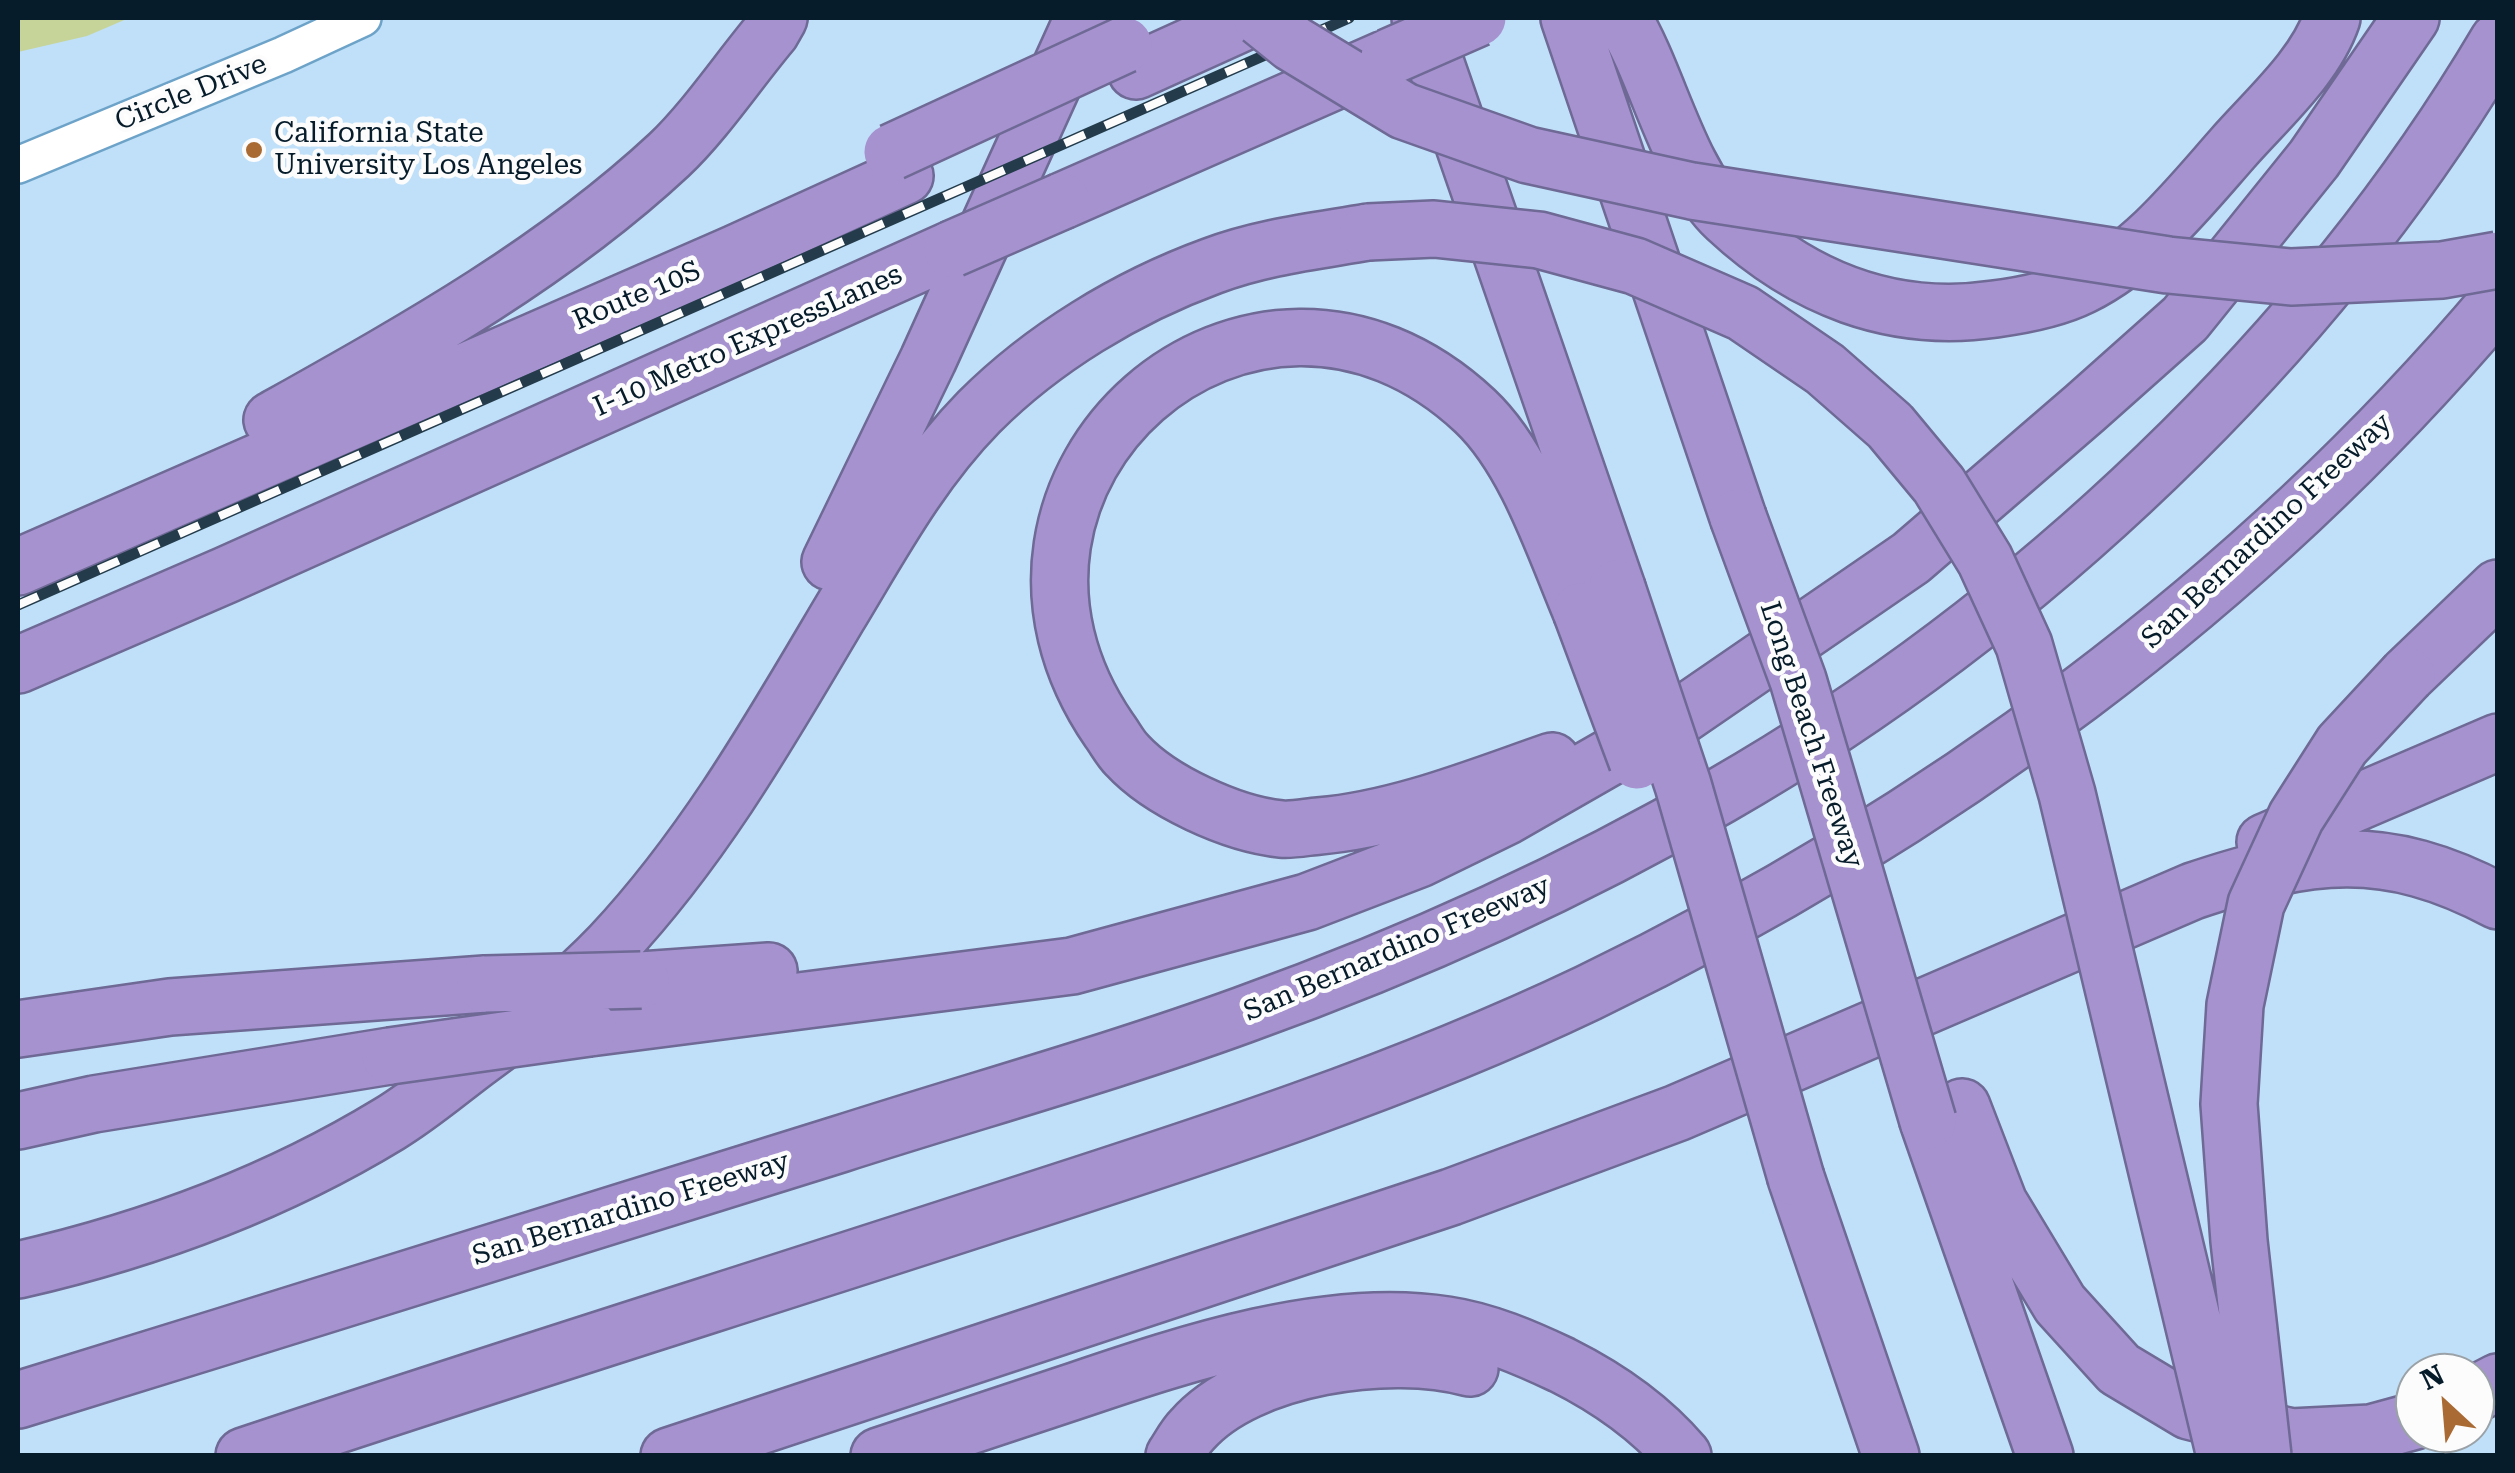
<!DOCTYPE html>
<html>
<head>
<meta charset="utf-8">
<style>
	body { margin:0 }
	#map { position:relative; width:2515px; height:1473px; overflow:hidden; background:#bfe0f8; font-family:"Roboto Serif",serif }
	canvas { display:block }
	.frame { position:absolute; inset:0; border:20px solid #061c2a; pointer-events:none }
	.north { position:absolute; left:2395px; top:1353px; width:100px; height:100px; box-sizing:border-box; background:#fcfcfc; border:2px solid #9aa2a8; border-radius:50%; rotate:334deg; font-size:28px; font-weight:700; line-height:40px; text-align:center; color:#061c2a }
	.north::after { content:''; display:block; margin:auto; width:35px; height:45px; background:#aa6a33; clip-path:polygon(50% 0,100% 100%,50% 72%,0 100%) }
</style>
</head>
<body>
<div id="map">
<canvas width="2515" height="1473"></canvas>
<div class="frame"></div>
<div class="north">N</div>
</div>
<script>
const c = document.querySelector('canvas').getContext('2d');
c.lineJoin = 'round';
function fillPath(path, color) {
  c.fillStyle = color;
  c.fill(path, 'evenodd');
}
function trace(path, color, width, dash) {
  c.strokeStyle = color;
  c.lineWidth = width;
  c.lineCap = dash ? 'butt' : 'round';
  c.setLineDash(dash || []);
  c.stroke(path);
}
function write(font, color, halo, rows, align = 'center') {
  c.font = font + ' "Roboto Serif",serif';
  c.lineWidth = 9;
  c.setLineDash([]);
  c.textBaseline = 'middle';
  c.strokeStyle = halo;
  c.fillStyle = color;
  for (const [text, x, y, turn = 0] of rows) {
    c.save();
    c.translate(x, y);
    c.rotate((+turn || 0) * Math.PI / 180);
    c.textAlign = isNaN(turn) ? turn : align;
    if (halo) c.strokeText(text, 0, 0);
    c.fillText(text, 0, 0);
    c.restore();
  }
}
fillPath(new Path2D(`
	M 18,18 L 129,18 L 87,36 L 18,52 Z`), '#c6d49a');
const minor = new Path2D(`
	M 18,165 L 283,55 L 363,18`);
const motorway = new Path2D(`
	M 1420,18 L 1617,588
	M 1569,18 L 1738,517
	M 1623,18 C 1658,75 1678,172 1727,218 C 1802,288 1892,324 1995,309 C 2025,305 2056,299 2082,286 C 2144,255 2188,199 2232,149 C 2267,109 2315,68 2332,18
	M 1136,71 L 1253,18
	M 1062,201 L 1385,59
	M 272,420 C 411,342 552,264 669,155 C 705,121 739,70 771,32 L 779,18
	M 830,562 L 928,360 L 1083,18
	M 18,567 L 734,254 L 905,176
	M 18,665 L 226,575 L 952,249
	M 2407,675 L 2498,588
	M 1552,761 C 1477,787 1399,819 1319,826 C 1307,827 1293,830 1281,829 C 1232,824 1160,791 1127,755 C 1120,748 1115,738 1109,730 C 937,480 1252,202 1475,411 C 1526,459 1554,547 1581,611
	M 2265,842 L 2498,742
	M 641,980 L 769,971
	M 589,1028 L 1072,966 L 1307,902 L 1419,859 L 1507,816 L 1678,718 L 1911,558 L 2085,408 L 2185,319 L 2314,159 L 2411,18
	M 18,1029 L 170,1007 L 485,984
	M 1962,1107 L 1999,1203 L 2060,1304 L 2119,1369 L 2189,1411 L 2291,1437 L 2371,1433 L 2415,1421
	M 18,1121 L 94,1104 L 390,1056
	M 1928,1121 L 2045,1456
	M 1796,1178 L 1891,1456
	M 18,1270 C 149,1240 274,1194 389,1124 C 419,1106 447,1082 475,1061 C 523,1026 570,989 611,946 C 703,848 770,731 838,616 C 881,545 920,472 979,412 C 1043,348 1127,297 1212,266 C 1262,247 1316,241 1368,232
	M 2475,1394 L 2498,1382
	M 18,1400 C 292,1315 566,1231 840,1144 C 974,1101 1111,1063 1243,1015 C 1407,956 1570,883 1720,796 C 2028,619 2317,347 2498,41
	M 244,1456 C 489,1374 736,1297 982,1217 C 1187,1151 1393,1086 1588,993 C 1932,827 2251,594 2498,301
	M 669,1456 L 1451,1197 L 1677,1113 L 2193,891 C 2309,852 2385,841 2498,901
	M 879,1456 C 945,1434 1010,1412 1075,1391 C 1187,1353 1328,1306 1447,1325 C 1487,1331 1526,1348 1562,1365 C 1608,1388 1649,1416 1683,1456
	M 1174,1456 C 1180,1447 1185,1437 1192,1430 C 1248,1366 1391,1346 1470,1368`);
trace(minor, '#6da3c8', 40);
trace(motorway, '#6e6995', 60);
trace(minor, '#fff', 35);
trace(motorway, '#a692cf', 55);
const rail = new Path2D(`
	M 18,605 L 1349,18`);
trace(rail, '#233b4b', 11);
trace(rail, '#fcfcfc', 8, [22]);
const motorwayBridge = new Path2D(`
	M 1261,18 L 1292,43 L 1404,111 L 1528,155 L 1692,191 L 2168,265 L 2291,277 L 2442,270 L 2498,260
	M 1389,57 L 1478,18
	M 892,152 L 1124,45
	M 1368,232 L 1434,229 L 1539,240 L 1635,266 L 1743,313 L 1825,369 L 1890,426 L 1939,485 L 1985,560 L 2024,645 L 2067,794 L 2225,1456
	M 952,249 L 1062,201
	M 1738,517 L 1798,680 L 1928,1121
	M 1617,588 L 1683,785 L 1796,1178
	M 1581,611 L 1637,761
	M 485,984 L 641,980
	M 390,1056 L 589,1028
	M 2263,1456 L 2239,1241 L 2229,1104 L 2235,1005 L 2256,904 L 2296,817 L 2342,745 L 2407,675`);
trace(motorwayBridge, '#6e6995', 60, []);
trace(motorwayBridge, '#a692cf', 55);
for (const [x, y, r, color] of [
	[254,150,10,"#aa6a33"]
]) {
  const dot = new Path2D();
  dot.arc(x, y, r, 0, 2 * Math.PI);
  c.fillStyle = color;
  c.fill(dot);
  trace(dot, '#fcfcfc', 4);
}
write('28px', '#061c2a', '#fcfcfc', [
	["Circle Drive",191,93,-22],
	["Route 10S",637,296,-23],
	["I-10 Metro ExpressLanes",748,341,-24],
	["San Bernardino Freeway",2267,531,-43],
	["Long Beach Freeway",1811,735,72],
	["San Bernardino Freeway",1397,949,-23],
	["San Bernardino Freeway",631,1209,-17]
]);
write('28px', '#061c2a', '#fcfcfc', [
	["California State",274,134],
	["University Los Angeles",274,166]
], 'left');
</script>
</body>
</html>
